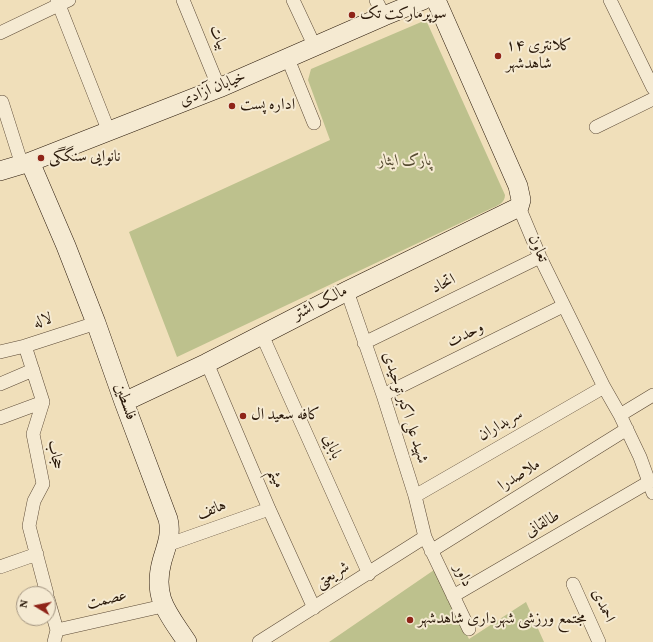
<!DOCTYPE html>
<html>
<head>
<meta charset="utf-8">
<style>
	body { margin:0 }
	#map { position:relative; width:653px; height:642px; overflow:hidden; background:#f0dfba; font-family:Vollkorn,serif }
	canvas { display:block }
	.north { position:absolute; left:16px; top:586px; width:40px; height:40px; box-sizing:border-box; background:#f5ead2; border:1px solid #a49682; border-radius:50%; rotate:280deg; font-size:11px; font-weight:700; line-height:16px; text-align:center; color:#2a190a }
	.north::after { content:''; display:block; margin:auto; width:14px; height:18px; background:#8f2418; clip-path:polygon(50% 0,100% 100%,50% 72%,0 100%) }
</style>
</head>
<body>
<div id="map">
<canvas width="653" height="642"></canvas>
<div class="north">N</div>
</div>
<script>
const c = document.querySelector('canvas').getContext('2d');
c.lineJoin = 'round';
function fillPath(path, color) {
  c.fillStyle = color;
  c.fill(path, 'evenodd');
}
function trace(path, color, width, dash) {
  c.strokeStyle = color;
  c.lineWidth = width;
  c.lineCap = dash ? 'butt' : 'round';
  c.setLineDash(dash || []);
  c.stroke(path);
}
function write(font, color, halo, rows, align = 'center') {
  c.font = font + ' Vollkorn,Amiri,serif';
  c.lineWidth = 4;
  c.setLineDash([]);
  c.textBaseline = 'middle';
  c.strokeStyle = halo;
  c.fillStyle = color;
  for (const [text, x, y, turn = 0] of rows) {
    c.save();
    c.translate(x, y);
    c.rotate((+turn || 0) * Math.PI / 180);
    c.textAlign = isNaN(turn) ? turn : align;
    if (halo) c.strokeText(text, 0, 0);
    c.fillText(text, 0, 0);
    c.restore();
  }
}
fillPath(new Path2D(`
	M 426,20 L 505,195 C 505,203 497,206 490,209 L 177,357 L 129,232 L 330,140 L 308,80 L 311,69 Z
	M 434,570 L 469,639 L 526,602 L 544,642 L 329,642 Z`), '#bdc18d');
const street = new Path2D(`
	M 57,0 L 109,132
	M 183,0 L 219,88
	M 293,0 L 315,47
	M 376,0 L 384,16
	M 610,0 L 653,88
	M 0,33 L 69,0
	M 288,59 L 314,123
	M 2,102 L 22,165
	M 596,127 L 653,99
	M 519,207 L 540,257 L 604,387 L 620,415 L 640,457 L 653,493
	M 347,291 L 383,395 L 415,496 L 425,537 L 469,629
	M 262,335 L 369,574
	M 364,343 L 540,257
	M 25,346 L 43,402 L 33,434 L 43,484 L 34,501 L 29,526 L 47,594
	M 0,352 L 25,346 L 96,323
	M 207,363 L 269,509 L 314,608
	M 0,384 L 33,370
	M 383,395 L 563,306
	M 620,415 L 653,395
	M 0,418 L 43,402
	M 415,496 L 604,387
	M 167,545 L 269,509
	M 431,551 L 627,429
	M 0,567 L 37,554
	M 573,584 L 599,642
	M 453,596 L 649,482
	M 48,599 L 57,630 L 54,642
	M 57,630 L 163,606
	M 259,642 L 425,537`);
const secondary = new Path2D(`
	M 30,162 L 66,246 L 96,323 L 124,402 L 168,519 C 172,534 166,547 162,561 C 152,598 168,613 187,642
	M 0,171 L 30,162 L 219,88 L 384,16 L 423,0
	M 124,402 L 207,363 L 347,291 L 519,207 L 521,200 L 518,186 L 436,0`);
trace(street, '#5c4a36', 14);
trace(secondary, '#2a190a', 20);
trace(street, '#f5ead2', 13);
trace(secondary, '#f5ead2', 19);
for (const [x, y, r, color] of [
	[352,15,4,"#8f2418"],
	[498,56,4,"#8f2418"],
	[232,106,4,"#8f2418"],
	[41,158,4,"#8f2418"],
	[243,416,4,"#8f2418"],
	[410,620,4,"#8f2418"]
]) {
  const dot = new Path2D();
  dot.arc(x, y, r, 0, 2 * Math.PI);
  c.fillStyle = color;
  c.fill(dot);
  trace(dot, '#f5ead2', 1.5);
}
write('16px', '#2a190a', '#f5ead2', [
	["سوپرمارکت تک",360,15],
	["کلانتری ۱۴",506,47],
	["شاهد‌شهر",506,65],
	["اداره پست",240,106],
	["نانوایی سنگگی",49,158],
	["کافه سعید ال",251,416],
	["مجتمع ورزشی شهرداری شاهد‌شهر",418,620]
], 'left');
write('16px', '#2a190a', '#f5ead2', [
	["بیات",217,38,68],
	["خیابان آزادی",213,90,-22],
	["تعاون",537,249,66],
	["اتحاد",444,285,-26],
	["مالک اشتر",321,304,-27],
	["لاله",43,322,-18],
	["وحدت",466,336,-27],
	["فلسطین",124,402,70],
	["شهید علی اکبر توحیدی",404,408,72],
	["سربداران",501,426,-30],
	["بابایی",331,447,66],
	["حجاب",54,455,79],
	["ملاصدرا",520,476,-32],
	["میثم",275,479,67],
	["هاتف",212,511,-20],
	["طالقانی",543,525,-30],
	["شریعتی",333,576,-32],
	["داور",462,576,64],
	["عصمت",107,601,-13],
	["احمدی",602,606,66]
]);
write('italic 16px', '#564b31', '#f5ead2', [
	["پارک ایثار",405,162]
]);
</script>
</body>
</html>
